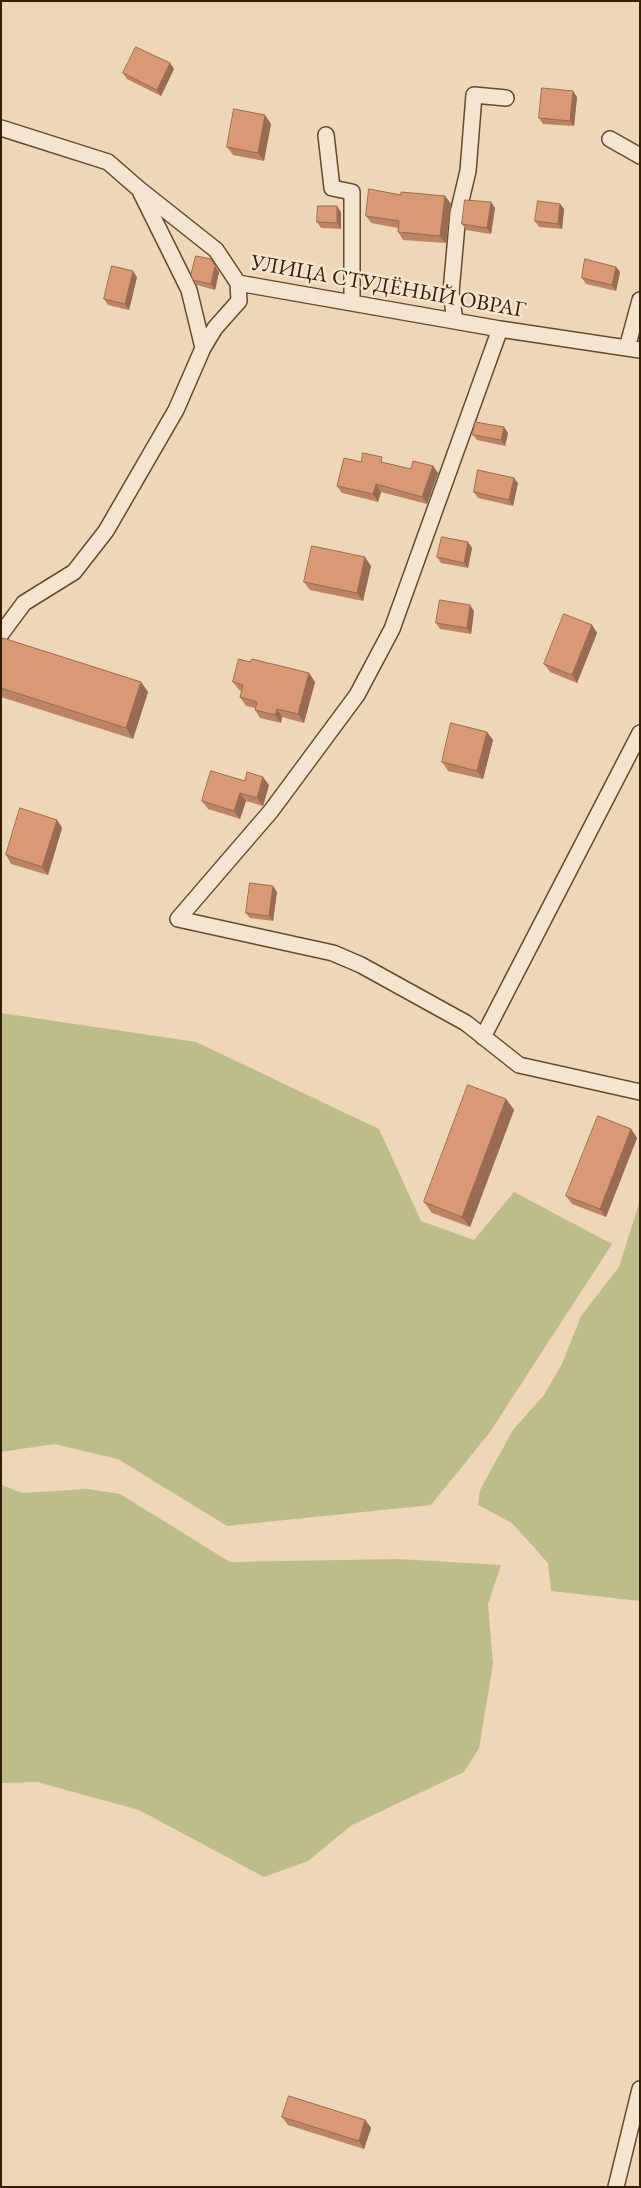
<!DOCTYPE html>
<html>
<head>
<meta charset="utf-8">
<style>
	body { margin:0 }
	#map { position:relative; width:641px; height:2188px; overflow:hidden; background:#eed6b6; font-family:"EB Garamond",serif }
	canvas { display:block }
	.frame { position:absolute; inset:0; border:2px solid #341e00; pointer-events:none }
</style>
</head>
<body>
<div id="map">
<canvas width="641" height="2188"></canvas>
<div class="frame"></div>
</div>
<script>
const c = document.querySelector('canvas').getContext('2d');
c.lineJoin = 'round';
function fillPath(path, color) {
  c.fillStyle = color;
  c.fill(path, 'evenodd');
}
function trace(path, color, width, dash) {
  c.strokeStyle = color;
  c.lineWidth = width;
  c.lineCap = dash ? 'butt' : 'round';
  c.setLineDash(dash || []);
  c.stroke(path);
}
function write(font, color, halo, rows, align = 'center') {
  c.font = font + ' "EB Garamond",serif';
  c.lineWidth = 5;
  c.setLineDash([]);
  c.textBaseline = 'middle';
  c.strokeStyle = halo;
  c.fillStyle = color;
  for (const [text, x, y, turn = 0] of rows) {
    c.save();
    c.translate(x, y);
    c.rotate((+turn || 0) * Math.PI / 180);
    c.textAlign = isNaN(turn) ? turn : align;
    if (halo) c.strokeText(text, 0, 0);
    c.fillText(text, 0, 0);
    c.restore();
  }
}
fillPath(new Path2D(`
	M 1,1013 L 196,1042 L 379,1129 L 421,1221 L 474,1240 L 514,1192 L 612,1244 L 490,1432 L 431,1505 L 227,1526 L 118,1459 L 54,1444 L 1,1452 Z
	M 640,1200 L 640,1601 L 551,1591 L 548,1563 L 512,1523 L 478,1505 L 480,1490 L 513,1430 L 544,1395 L 562,1364 L 581,1316 L 619,1267 Z
	M 1,1485 L 22,1493 L 88,1489 L 120,1494 L 230,1562 L 398,1559 L 501,1565 L 488,1604 L 493,1664 L 479,1748 L 464,1772 L 352,1825 L 308,1861 L 264,1877 L 139,1810 L 37,1782 L 1,1783 Z`), '#bcbd8b');
const minor = new Path2D(`
	M 1,128 L 108,162 L 139,189 L 216,250 L 238,283 L 500,329 L 640,350
	M 326,135 L 332,188 L 352,192 L 352,303
	M 610,139 L 640,156
	M 141,193 L 189,290 L 203,348
	M 455,321 L 451,292 L 458,213 L 468,171 L 474,95 L 506,98
	M 500,329 L 392,629 L 357,695 L 271,811 L 178,919 L 333,953 L 361,965 L 466,1023 L 519,1065 L 640,1092
	M 627,348 L 640,300
	M 1,634 L 24,603 L 74,572 L 106,531 L 176,410 L 203,348 L 215,328 L 239,301 L 238,283
	M 483,1037 L 640,733
	M 616,2187 L 640,2089`);
trace(minor, '#624c2e', 18);
trace(minor, '#f4e4d0', 15);
fillPath(new Path2D(`
	M 170,63 L 174,69 L 161,96 L 127,79 L 123,73 Z
	M 577,97 L 574,126 L 543,124 L 539,118 Z
	M 271,124 L 264,161 L 233,155 L 227,147 Z
	M 401,195 L 445,196 L 451,204 L 446,243 L 403,240 L 398,232 L 398,228 L 371,223 L 366,216 Z
	M 491,202 L 495,208 L 491,234 L 466,230 L 462,224 Z
	M 560,204 L 564,209 L 562,229 L 539,227 L 535,221 Z
	M 341,212 L 341,229 L 321,228 L 317,222 Z
	M 211,259 L 219,272 L 215,290 L 197,285 L 193,280 Z
	M 616,267 L 620,272 L 616,291 L 586,284 L 582,278 Z
	M 137,277 L 129,310 L 108,305 L 104,299 Z
	M 508,433 L 505,446 L 477,440 L 473,435 Z
	M 361,462 L 386,463 L 411,469 L 433,466 L 438,473 L 427,504 L 381,492 L 378,502 L 342,493 L 337,486 Z
	M 518,483 L 513,506 L 478,498 L 474,492 Z
	M 468,542 L 472,548 L 468,568 L 441,563 L 437,557 Z
	M 371,566 L 363,601 L 310,590 L 304,582 Z
	M 474,611 L 471,634 L 440,629 L 436,623 Z
	M 592,625 L 597,633 L 577,683 L 550,672 L 544,664 Z
	M 1,643 L 141,682 L 148,692 L 133,739 L 1,697 Z
	M 250,662 L 309,673 L 315,682 L 304,723 L 282,717 L 281,723 L 260,718 L 255,710 L 255,708 L 246,706 L 240,697 L 242,691 L 239,690 L 233,682 Z
	M 487,732 L 493,740 L 483,779 L 448,771 L 442,762 Z
	M 245,781 L 269,785 L 263,806 L 246,801 L 240,819 L 208,809 L 202,801 Z
	M 57,820 L 62,828 L 48,875 L 11,864 L 6,855 Z
	M 277,892 L 273,921 L 250,918 L 246,913 Z
	M 506,1099 L 514,1110 L 470,1227 L 432,1213 L 424,1202 Z
	M 631,1129 L 637,1138 L 606,1217 L 572,1204 L 566,1196 Z
	M 282,2117 L 365,2120 L 371,2128 L 364,2149 L 288,2125 Z`), '#bb8465');
fillPath(new Path2D(`
	M 170,63 L 174,69 L 161,96 L 157,90 Z
	M 573,91 L 577,97 L 574,126 L 570,121 Z
	M 265,115 L 271,124 L 264,161 L 258,153 Z
	M 445,196 L 451,204 L 446,243 L 440,236 Z
	M 491,202 L 495,208 L 491,234 L 487,228 Z
	M 560,204 L 564,209 L 562,229 L 558,224 Z
	M 337,206 L 341,212 L 341,229 L 337,223 Z
	M 215,266 L 219,272 L 215,290 L 211,284 Z
	M 616,267 L 620,272 L 616,291 L 612,285 Z
	M 133,271 L 137,277 L 129,310 L 125,304 Z
	M 504,427 L 508,433 L 505,446 L 501,440 Z
	M 433,466 L 438,473 L 427,504 L 422,497 Z
	M 514,478 L 518,483 L 513,506 L 509,500 Z
	M 376,484 L 381,492 L 378,502 L 373,494 Z
	M 468,542 L 472,548 L 468,568 L 464,563 Z
	M 365,557 L 371,566 L 363,601 L 357,593 Z
	M 470,605 L 474,611 L 471,634 L 467,628 Z
	M 592,625 L 597,633 L 577,683 L 572,675 Z
	M 309,673 L 315,682 L 304,723 L 298,714 Z
	M 141,682 L 148,692 L 133,739 L 126,728 Z
	M 277,709 L 282,717 L 281,723 L 275,715 Z
	M 487,732 L 493,740 L 483,779 L 477,771 Z
	M 263,777 L 269,785 L 263,806 L 257,798 Z
	M 240,793 L 246,801 L 240,819 L 234,811 Z
	M 57,820 L 62,828 L 48,875 L 42,867 Z
	M 273,886 L 277,892 L 273,921 L 269,916 Z
	M 506,1099 L 514,1110 L 470,1227 L 462,1217 Z
	M 631,1129 L 637,1138 L 606,1217 L 600,1209 Z
	M 365,2120 L 371,2128 L 364,2149 L 359,2141 Z`), '#996b52');
const building = new Path2D(`
	M 136,47 L 170,63 L 157,90 L 123,73 Z
	M 542,88 L 573,91 L 570,121 L 539,118 Z
	M 234,109 L 265,115 L 258,153 L 227,147 Z
	M 369,189 L 401,195 L 401,192 L 445,196 L 440,236 L 398,232 L 399,221 L 366,216 Z
	M 465,200 L 491,202 L 487,228 L 462,224 Z
	M 538,201 L 560,204 L 558,224 L 535,221 Z
	M 318,206 L 337,206 L 337,223 L 317,222 Z
	M 196,256 L 211,259 L 215,266 L 211,284 L 193,280 L 191,275 Z
	M 585,259 L 616,267 L 612,285 L 582,278 Z
	M 112,266 L 133,271 L 125,304 L 104,299 Z
	M 475,422 L 504,427 L 501,440 L 473,435 Z
	M 363,453 L 382,457 L 381,462 L 411,469 L 413,461 L 433,466 L 422,497 L 376,484 L 373,494 L 337,486 L 344,458 L 361,462 Z
	M 478,470 L 514,478 L 509,500 L 474,492 Z
	M 442,537 L 468,542 L 464,563 L 437,557 Z
	M 312,546 L 365,557 L 357,593 L 304,582 Z
	M 440,600 L 470,605 L 467,628 L 436,623 Z
	M 564,614 L 592,625 L 572,675 L 544,664 Z
	M 3,638 L 141,682 L 126,728 L 1,688 L 1,643 Z
	M 239,659 L 250,662 L 252,659 L 309,673 L 298,714 L 277,709 L 275,715 L 255,710 L 257,702 L 240,697 L 243,685 L 233,682 Z
	M 451,723 L 487,732 L 477,771 L 442,762 Z
	M 211,771 L 245,781 L 247,772 L 263,777 L 257,798 L 240,793 L 234,811 L 202,801 Z
	M 20,808 L 57,820 L 42,867 L 6,855 Z
	M 250,883 L 273,886 L 269,916 L 246,913 Z
	M 468,1085 L 506,1099 L 462,1217 L 424,1202 Z
	M 598,1116 L 631,1129 L 600,1209 L 566,1196 Z
	M 289,2096 L 365,2120 L 359,2141 L 282,2117 Z`);
fillPath(building, '#da9975');
trace(building, '#996b52', 1);
write('22px', '#341e00', '#f4e4d0', [
	["УЛИЦА СТУДЁНЫЙ ОВРАГ",388,287,10]
]);
</script>
</body>
</html>
